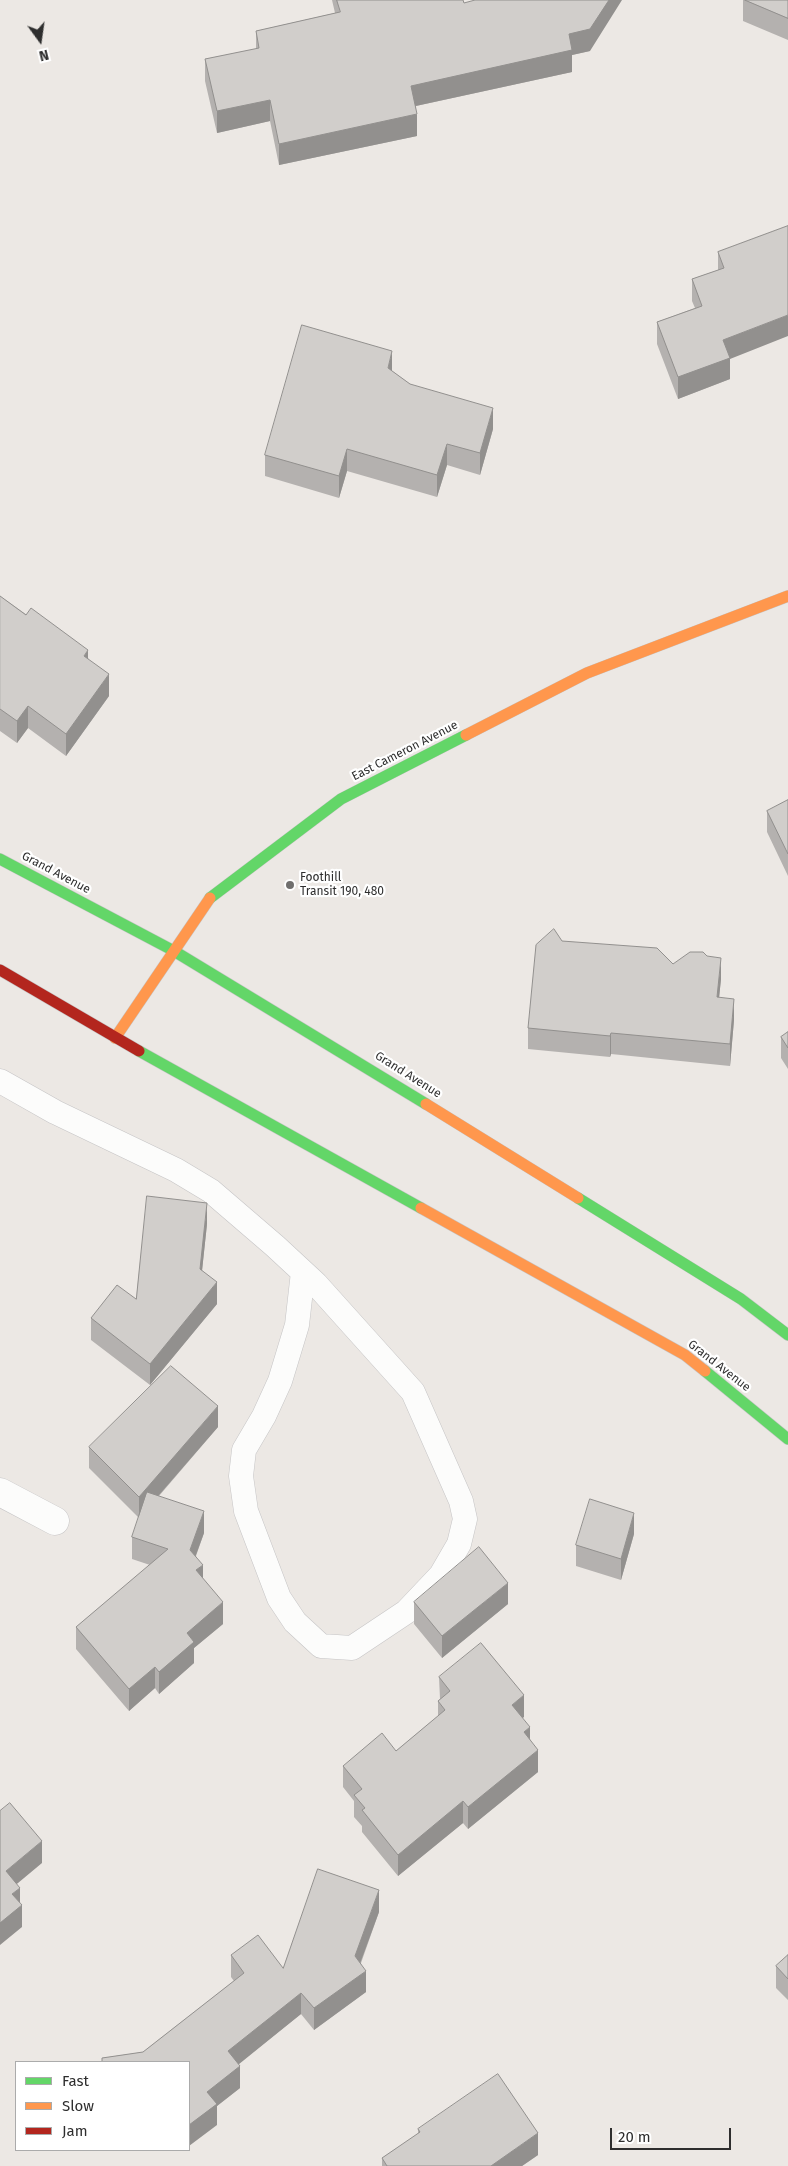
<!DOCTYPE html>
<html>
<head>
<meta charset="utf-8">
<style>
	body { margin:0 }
	#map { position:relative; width:788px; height:2166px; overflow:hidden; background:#ece8e4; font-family:"Fira Sans",sans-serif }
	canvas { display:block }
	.legend { position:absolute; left:15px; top:2061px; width:175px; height:90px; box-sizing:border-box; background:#fff; border:1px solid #ababab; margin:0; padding:6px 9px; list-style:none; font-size:15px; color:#2e2e2e }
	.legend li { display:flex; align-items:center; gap:10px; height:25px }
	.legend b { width:25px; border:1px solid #ababab }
	.north { position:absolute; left:15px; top:15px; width:50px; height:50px; -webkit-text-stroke:4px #fff; paint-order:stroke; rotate:166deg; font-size:14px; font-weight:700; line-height:20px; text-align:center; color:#2e2e2e }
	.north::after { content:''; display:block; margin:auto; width:18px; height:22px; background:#2e2e2e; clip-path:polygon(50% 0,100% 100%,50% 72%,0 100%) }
	.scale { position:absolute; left:610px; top:2128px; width:121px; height:22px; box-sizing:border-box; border:2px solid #2e2e2e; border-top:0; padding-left:6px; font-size:15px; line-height:18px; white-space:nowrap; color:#2e2e2e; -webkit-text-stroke:4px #fff; paint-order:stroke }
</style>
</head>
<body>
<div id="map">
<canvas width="788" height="2166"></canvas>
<ul class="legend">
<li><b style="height:6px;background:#63d668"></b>Fast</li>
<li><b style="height:6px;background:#ff974d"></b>Slow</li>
<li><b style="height:6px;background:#b3261e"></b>Jam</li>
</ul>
<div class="north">N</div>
<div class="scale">20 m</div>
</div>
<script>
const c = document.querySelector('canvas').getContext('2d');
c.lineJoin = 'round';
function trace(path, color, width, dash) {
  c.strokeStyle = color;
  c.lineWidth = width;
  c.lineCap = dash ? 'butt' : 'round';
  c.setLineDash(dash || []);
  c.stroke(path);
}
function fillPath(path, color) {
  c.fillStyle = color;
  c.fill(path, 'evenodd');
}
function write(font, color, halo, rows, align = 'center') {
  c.font = font + ' "Fira Sans",sans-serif';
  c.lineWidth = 4.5;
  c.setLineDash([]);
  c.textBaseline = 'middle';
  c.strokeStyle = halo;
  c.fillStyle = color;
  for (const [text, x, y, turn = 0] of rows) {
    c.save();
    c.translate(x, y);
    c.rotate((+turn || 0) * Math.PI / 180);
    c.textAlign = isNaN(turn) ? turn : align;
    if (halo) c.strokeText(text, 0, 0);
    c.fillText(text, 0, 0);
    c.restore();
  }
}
const lane = new Path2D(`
	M 0,1081 L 55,1112 L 176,1170 L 211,1191 L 275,1246 L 316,1284 L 413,1392 L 461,1501 L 465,1519 L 459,1544 L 441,1575 L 406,1612 L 352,1648 L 321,1646 L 295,1622 L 279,1598 L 246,1511 L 241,1476 L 244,1450 L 264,1416 L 280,1381 L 297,1325 L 303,1272`);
const street = new Path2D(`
	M 0,1492 L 55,1521`);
const fast = new Path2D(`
	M 0,859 L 174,951 L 426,1104
	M 210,898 L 341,799 L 466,735
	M 139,1051 L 421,1208
	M 578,1198 L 741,1299 L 788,1335
	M 705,1371 L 788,1439`);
const slow = new Path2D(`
	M 466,735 L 587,673 L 788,596
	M 115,1038 L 210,898
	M 426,1104 L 578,1198
	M 421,1208 L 685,1355 L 705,1371`);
const jam = new Path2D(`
	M 0,970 L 139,1051`);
trace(lane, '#c5c4c5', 25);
trace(street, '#c5c4c5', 29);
trace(fast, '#c5c4c5', 12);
trace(slow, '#c5c4c5', 12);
trace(jam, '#c5c4c5', 12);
trace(lane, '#fcfcfb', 24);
trace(street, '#fcfcfb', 28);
trace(fast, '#63d668', 11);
trace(slow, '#ff974d', 11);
trace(jam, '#b3261e', 11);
fillPath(new Path2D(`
	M 332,0 L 463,0 L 464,3 L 590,51 L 572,55 L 572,72 L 416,106 L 417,136 L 279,165 L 270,121 L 217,133 L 205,81 L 205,59 L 256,49 L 256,31 L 335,13 Z
	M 743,0 L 788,0 L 788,40 L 743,21 Z
	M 788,226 L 730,359 L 730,379 L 678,399 L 657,344 L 657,322 L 695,308 L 692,301 L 692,279 L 718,270 L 718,252 Z
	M 392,371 L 410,384 L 493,429 L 480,475 L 447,465 L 437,497 L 347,471 L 339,498 L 265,476 L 265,455 Z
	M 0,596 L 88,658 L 109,696 L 66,756 L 28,728 L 17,743 L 0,731 Z
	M 788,800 L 788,876 L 767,832 L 767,811 Z
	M 562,941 L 673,964 L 721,979 L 719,997 L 734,1020 L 730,1066 L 611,1054 L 610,1057 L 528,1049 L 528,1028 Z
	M 788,1032 L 788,1069 L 781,1058 L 781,1037 Z
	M 207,1224 L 202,1270 L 217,1304 L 150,1385 L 91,1340 L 91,1318 L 136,1299 Z
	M 218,1427 L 159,1496 L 204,1533 L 196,1556 L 203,1579 L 223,1624 L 194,1648 L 194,1663 L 159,1694 L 155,1688 L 129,1711 L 76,1649 L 76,1627 L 150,1565 L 132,1559 L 132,1537 L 139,1518 L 89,1468 L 89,1447 Z
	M 634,1534 L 621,1580 L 576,1566 L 576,1545 Z
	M 414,1602 L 508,1604 L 442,1658 L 414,1624 Z
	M 439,1677 L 524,1717 L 522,1718 L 530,1739 L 538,1772 L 468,1829 L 463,1823 L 398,1876 L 362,1832 L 362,1826 L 354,1817 L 354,1801 L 343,1787 L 343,1766 L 396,1751 L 438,1716 L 438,1701 L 440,1699 Z
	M 379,1912 L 361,1963 L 366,1992 L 314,2030 L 301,2014 L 238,2064 L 240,2088 L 217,2106 L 217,2125 L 189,2062 L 102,2062 L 102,2058 L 143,2052 L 234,1981 L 231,1977 L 231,1955 L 283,1968 Z
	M 788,1955 L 788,2000 L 776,1988 L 776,1966 Z
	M 418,2129 L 538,2155 L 522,2166 L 382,2166 L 382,2158 L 418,2134 Z`), '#b4b1af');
fillPath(new Path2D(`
	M 609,0 L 622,0 L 590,51 L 572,55 L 572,72 L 411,107 L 411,86 L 569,34 Z
	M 270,100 L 270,121 L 217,133 L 217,111 Z
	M 417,114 L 417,136 L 279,165 L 279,144 Z
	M 788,315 L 788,336 L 730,359 L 730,379 L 678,399 L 678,377 L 723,340 Z
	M 392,351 L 392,372 L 388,368 Z
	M 493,408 L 493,429 L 480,475 L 480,453 Z
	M 447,444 L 447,465 L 437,497 L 437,475 Z
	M 347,449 L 347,471 L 339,498 L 339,476 Z
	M 88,650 L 88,671 L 84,656 Z
	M 109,674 L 109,696 L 66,756 L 66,734 Z
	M 28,706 L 28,728 L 17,743 L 17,721 Z
	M 721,958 L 721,979 L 717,1018 L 717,997 Z
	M 734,999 L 734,1020 L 730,1066 L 730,1044 Z
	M 611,1033 L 611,1054 L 610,1057 L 610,1036 Z
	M 207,1203 L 207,1224 L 200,1290 L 200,1269 Z
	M 217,1282 L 217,1304 L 150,1385 L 150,1364 Z
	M 218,1406 L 218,1427 L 139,1518 L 139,1497 Z
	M 204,1511 L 204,1533 L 190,1571 L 190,1550 Z
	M 634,1513 L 634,1534 L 621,1580 L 621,1559 Z
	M 203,1565 L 203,1586 L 196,1570 Z
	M 508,1583 L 508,1604 L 442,1658 L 442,1636 Z
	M 223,1602 L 223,1624 L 194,1648 L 194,1663 L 159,1694 L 159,1672 L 187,1633 Z
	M 155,1667 L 155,1688 L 129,1711 L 129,1689 Z
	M 524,1695 L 524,1717 L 512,1726 L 512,1705 Z
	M 530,1727 L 530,1748 L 524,1732 Z
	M 538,1750 L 538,1772 L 468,1829 L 468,1807 Z
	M 463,1801 L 463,1823 L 398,1876 L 398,1855 Z
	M 42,1841 L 42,1863 L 6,1893 L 6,1871 Z
	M 20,1888 L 20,1907 L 22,1905 L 22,1927 L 0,1945 L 0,1923 L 12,1894 Z
	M 379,1890 L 379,1912 L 355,1977 L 355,1956 Z
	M 366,1971 L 366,1992 L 314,2030 L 314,2008 Z
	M 301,1993 L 301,2014 L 228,2073 L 228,2051 Z
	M 240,2066 L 240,2088 L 217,2106 L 217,2125 L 189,2146 L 189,2125 L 207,2092 Z
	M 538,2133 L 538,2155 L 522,2166 L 491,2166 Z`), '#92908e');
const building = new Path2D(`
	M 337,0 L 463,0 L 464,3 L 475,0 L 609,0 L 590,29 L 569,34 L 572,50 L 411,86 L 417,114 L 279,144 L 270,100 L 217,111 L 205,59 L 259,48 L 256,31 L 340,12 Z
	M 745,0 L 788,0 L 788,18 Z
	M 788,226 L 788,315 L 723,340 L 730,358 L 678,377 L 657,322 L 702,306 L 692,279 L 724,268 L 718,252 Z
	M 302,325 L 392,351 L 388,368 L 410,384 L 493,408 L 480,453 L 447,444 L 437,475 L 347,449 L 339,476 L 265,455 Z
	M 0,596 L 26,615 L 31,608 L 88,650 L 84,656 L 109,674 L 66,734 L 28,706 L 17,721 L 0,709 Z
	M 788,800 L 788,854 L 767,811 Z
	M 554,929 L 562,941 L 657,948 L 673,964 L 690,952 L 703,952 L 707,956 L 721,958 L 717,997 L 734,999 L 730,1044 L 611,1033 L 610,1036 L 528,1028 L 536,945 Z
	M 788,1032 L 788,1048 L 781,1037 Z
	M 147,1196 L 207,1203 L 200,1269 L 217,1282 L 150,1364 L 91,1318 L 117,1285 L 136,1299 Z
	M 171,1366 L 218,1406 L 139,1497 L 89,1447 Z
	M 147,1492 L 204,1511 L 190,1550 L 203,1565 L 196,1570 L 223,1602 L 187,1633 L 194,1642 L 159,1672 L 155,1667 L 129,1689 L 76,1627 L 168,1549 L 132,1537 Z
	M 590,1499 L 634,1513 L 621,1559 L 576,1545 Z
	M 479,1547 L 508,1583 L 442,1636 L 414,1602 Z
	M 481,1643 L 524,1695 L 512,1705 L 530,1727 L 524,1732 L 538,1750 L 468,1807 L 463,1801 L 398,1855 L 362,1810 L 365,1808 L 354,1795 L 362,1789 L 343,1766 L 382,1733 L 396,1751 L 445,1710 L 438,1701 L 450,1691 L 439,1677 Z
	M 10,1803 L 42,1841 L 6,1871 L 20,1888 L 12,1894 L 22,1905 L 0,1923 L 0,1811 Z
	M 318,1869 L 379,1890 L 355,1956 L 366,1971 L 314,2008 L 301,1993 L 228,2051 L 240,2066 L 207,2092 L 217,2104 L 189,2125 L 189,2062 L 102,2062 L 102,2058 L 143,2052 L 244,1973 L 231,1955 L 258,1935 L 283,1968 Z
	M 788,1955 L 788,1979 L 776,1966 Z
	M 498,2074 L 538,2133 L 491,2166 L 387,2166 L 382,2158 L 420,2132 L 418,2129 Z`);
fillPath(building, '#d1cecb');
trace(building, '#92908e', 1);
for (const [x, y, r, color] of [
	[290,885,5,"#706f6e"]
]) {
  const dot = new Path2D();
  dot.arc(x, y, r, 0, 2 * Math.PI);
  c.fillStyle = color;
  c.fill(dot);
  trace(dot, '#fff', 2);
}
write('12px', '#2e2e2e', '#fff', [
	["East Cameron Avenue",405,751,-27],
	["Grand Avenue",56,873,28],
	["Grand Avenue",408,1075,32],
	["Grand Avenue",719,1366,38]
]);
write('12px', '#2e2e2e', '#fff', [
	["Foothill",300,878],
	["Transit 190, 480",300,892]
], 'left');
</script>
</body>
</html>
